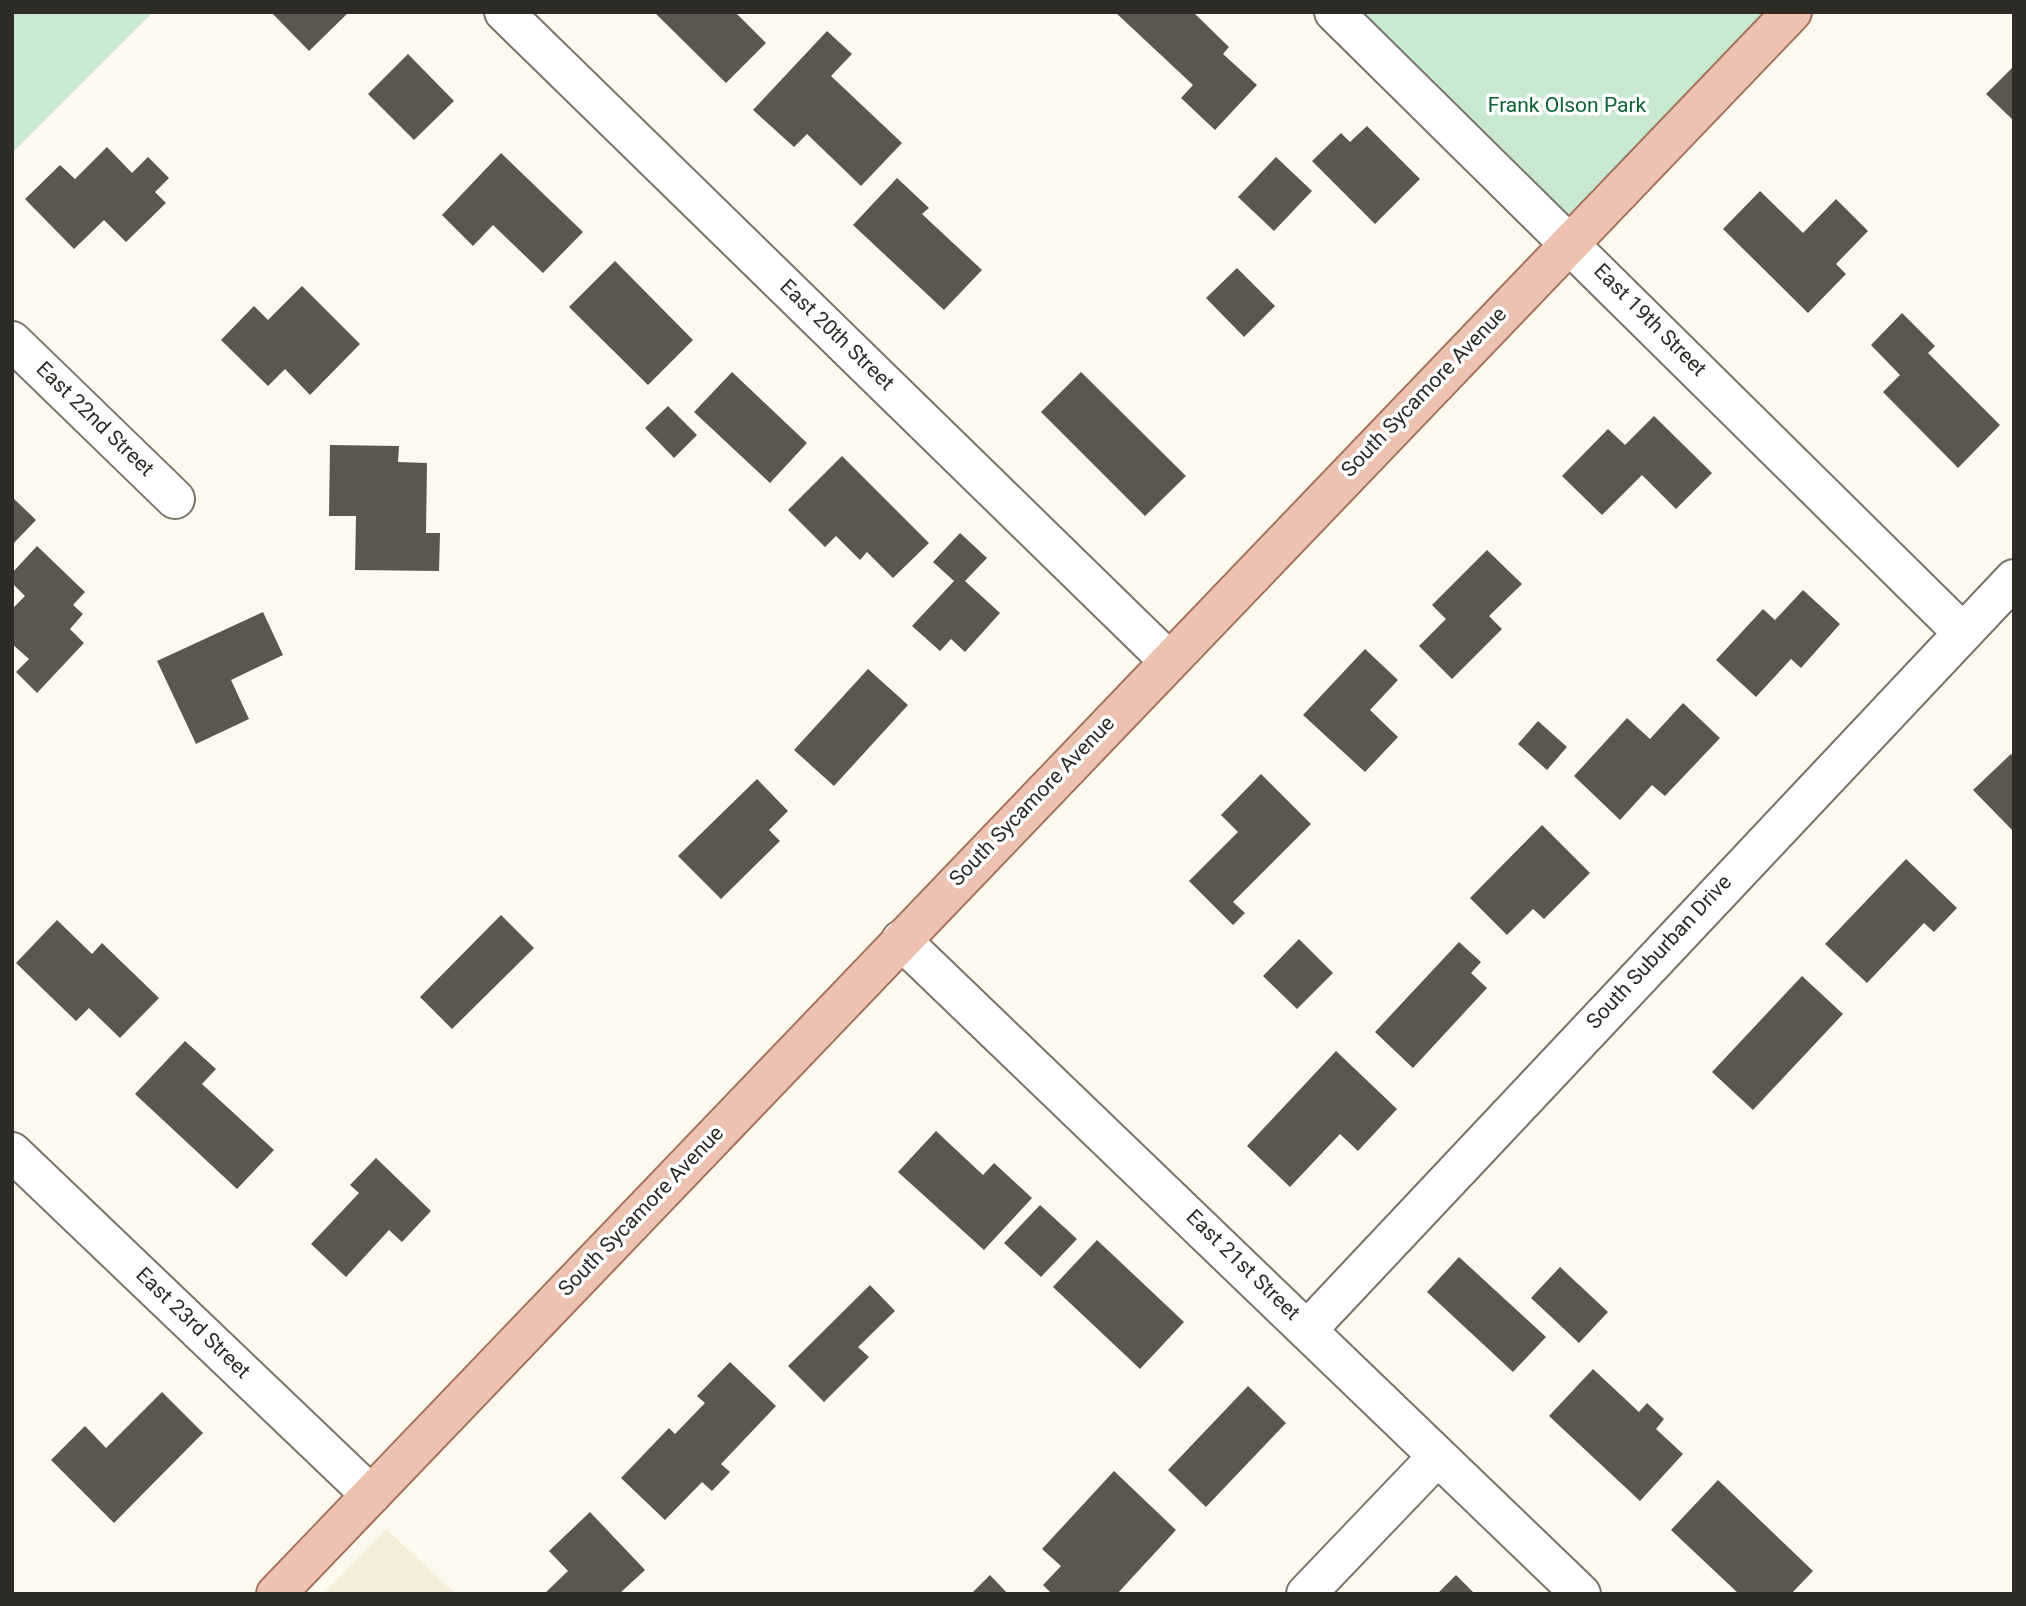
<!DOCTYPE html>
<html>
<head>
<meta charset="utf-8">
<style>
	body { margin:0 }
	#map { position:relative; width:2026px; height:1606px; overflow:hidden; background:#fef9ee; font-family:Roboto,sans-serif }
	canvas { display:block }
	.frame { position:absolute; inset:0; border:14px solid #2d2b26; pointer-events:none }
</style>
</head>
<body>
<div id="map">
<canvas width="2026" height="1606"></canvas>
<div class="frame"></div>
</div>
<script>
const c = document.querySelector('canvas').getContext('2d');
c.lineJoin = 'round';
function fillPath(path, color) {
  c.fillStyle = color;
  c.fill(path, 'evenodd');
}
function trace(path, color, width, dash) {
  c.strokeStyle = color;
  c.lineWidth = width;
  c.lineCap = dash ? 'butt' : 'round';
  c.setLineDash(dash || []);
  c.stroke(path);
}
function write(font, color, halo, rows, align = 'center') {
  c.font = font + ' Roboto,sans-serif';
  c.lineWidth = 7;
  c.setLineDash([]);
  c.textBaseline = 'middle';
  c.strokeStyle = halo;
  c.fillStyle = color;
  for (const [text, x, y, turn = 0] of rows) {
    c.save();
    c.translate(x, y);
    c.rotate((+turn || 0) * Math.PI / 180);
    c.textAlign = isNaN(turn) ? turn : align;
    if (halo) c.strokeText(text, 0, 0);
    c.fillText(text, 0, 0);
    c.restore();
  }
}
fillPath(new Path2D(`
	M 386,1529 L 456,1594 L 323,1594 Z`), '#f5ecda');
fillPath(new Path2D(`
	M 12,12 L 153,12 L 12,153 Z
	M 1334,12 L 1792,12 L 1569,243 Z`), '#c8e9d0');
fillPath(new Path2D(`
	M 271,12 L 349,12 L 309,51 Z
	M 654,12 L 735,12 L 766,43 L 726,83 Z
	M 1115,12 L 1193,12 L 1229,47 L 1223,54 L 1257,85 L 1215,130 L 1181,98 L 1193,85 Z
	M 827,31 L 852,54 L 831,76 L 902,143 L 861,186 L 807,134 L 794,147 L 753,110 Z
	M 408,54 L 454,101 L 414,140 L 368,94 Z
	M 2014,66 L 2014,121 L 1986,94 Z
	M 1367,126 L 1420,179 L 1375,224 L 1312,161 L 1341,133 L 1350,142 Z
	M 107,147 L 132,173 L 148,157 L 169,178 L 155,192 L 166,203 L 126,242 L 104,220 L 74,249 L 25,199 L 60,165 L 75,179 Z
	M 501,153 L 583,232 L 543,273 L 493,225 L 473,246 L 442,215 Z
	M 1276,157 L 1312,191 L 1274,231 L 1238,197 Z
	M 897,178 L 929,208 L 922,214 L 982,270 L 944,310 L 853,225 Z
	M 1760,191 L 1803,233 L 1836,199 L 1868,231 L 1836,264 L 1846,274 L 1808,313 L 1723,229 Z
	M 615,261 L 693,340 L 648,385 L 569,307 Z
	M 1237,268 L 1275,306 L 1244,337 L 1206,298 Z
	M 302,286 L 360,344 L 310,395 L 285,369 L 268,386 L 221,340 L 254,306 L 268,320 Z
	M 1902,313 L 1935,346 L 1928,353 L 2000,425 L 1958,468 L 1883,392 L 1900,375 L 1871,345 Z
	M 732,372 L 807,443 L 770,483 L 694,412 Z
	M 1081,372 L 1186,476 L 1145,516 L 1041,412 Z
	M 668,406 L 697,435 L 674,458 L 645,428 Z
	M 1654,416 L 1712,473 L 1676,509 L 1642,475 L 1602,515 L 1562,476 L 1608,429 L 1625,445 Z
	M 330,445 L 399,446 L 398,462 L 427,463 L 426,533 L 440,533 L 439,571 L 355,570 L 356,516 L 329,516 Z
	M 842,456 L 929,543 L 893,578 L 867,552 L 860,560 L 836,536 L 825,547 L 788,510 Z
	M 12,497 L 36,520 L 12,545 Z
	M 960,533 L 987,558 L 965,581 L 1000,613 L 965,652 L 951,639 L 940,651 L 912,626 L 954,581 L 933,562 Z
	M 37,546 L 85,592 L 73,605 L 83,614 L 70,629 L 84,643 L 37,693 L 16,672 L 29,659 L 12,644 L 12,609 L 25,596 L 12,583 L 12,573 Z
	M 1487,550 L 1522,584 L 1489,616 L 1502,629 L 1452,679 L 1419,646 L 1446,619 L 1432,605 Z
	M 1803,590 L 1840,624 L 1801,668 L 1791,659 L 1756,697 L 1716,660 L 1763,609 L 1775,620 Z
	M 263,612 L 283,655 L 231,680 L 249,719 L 196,744 L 157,661 Z
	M 1365,649 L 1398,680 L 1370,710 L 1398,737 L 1365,772 L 1303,715 Z
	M 868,669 L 908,705 L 834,786 L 794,750 Z
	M 1683,703 L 1720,738 L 1665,796 L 1652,785 L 1620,820 L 1574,776 L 1627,718 L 1650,739 Z
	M 1538,721 L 1567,747 L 1547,770 L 1518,744 Z
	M 2011,754 L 2014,757 L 2014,832 L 1973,790 Z
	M 1261,774 L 1311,824 L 1233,902 L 1245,913 L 1233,925 L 1189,881 L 1238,832 L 1221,815 Z
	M 757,779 L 788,811 L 769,830 L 780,841 L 721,899 L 678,856 Z
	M 1542,825 L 1590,873 L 1544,919 L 1533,909 L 1507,935 L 1470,898 Z
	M 1906,859 L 1957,908 L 1934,932 L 1924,923 L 1867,983 L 1825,944 Z
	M 501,915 L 534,948 L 452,1029 L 420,997 Z
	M 57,920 L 92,954 L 102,943 L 159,998 L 120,1038 L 89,1008 L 76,1021 L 16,963 Z
	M 1299,939 L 1333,973 L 1297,1009 L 1263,976 Z
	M 1459,942 L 1481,962 L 1471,973 L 1487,988 L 1413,1068 L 1375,1032 Z
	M 1802,976 L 1843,1014 L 1753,1110 L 1712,1072 Z
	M 185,1041 L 216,1069 L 202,1084 L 274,1150 L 237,1189 L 135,1094 Z
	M 1336,1051 L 1397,1109 L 1358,1151 L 1340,1134 L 1290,1187 L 1247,1146 Z
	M 936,1131 L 983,1175 L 994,1163 L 1032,1198 L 984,1250 L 898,1172 Z
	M 376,1158 L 431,1211 L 402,1242 L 389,1230 L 346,1277 L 311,1244 L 359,1193 L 350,1185 Z
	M 1040,1205 L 1077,1239 L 1041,1277 L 1004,1243 Z
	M 1097,1240 L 1184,1322 L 1140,1369 L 1053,1287 Z
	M 1459,1257 L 1546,1337 L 1513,1372 L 1427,1292 Z
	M 1560,1267 L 1608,1312 L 1579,1343 L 1531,1298 Z
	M 870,1285 L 895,1311 L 858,1347 L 869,1357 L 824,1402 L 788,1366 Z
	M 730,1362 L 776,1406 L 721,1464 L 730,1472 L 712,1491 L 702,1482 L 665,1520 L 621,1478 L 669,1428 L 675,1434 L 705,1403 L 697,1396 Z
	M 1593,1369 L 1639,1412 L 1647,1403 L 1664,1419 L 1656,1429 L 1683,1454 L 1640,1501 L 1549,1416 Z
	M 1248,1386 L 1286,1423 L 1206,1507 L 1168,1470 Z
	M 162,1392 L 203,1433 L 114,1523 L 51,1460 L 85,1426 L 106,1448 Z
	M 1114,1471 L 1176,1530 L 1117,1594 L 1052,1594 L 1043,1585 L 1061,1566 L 1042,1549 Z
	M 1718,1480 L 1813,1571 L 1791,1594 L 1739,1594 L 1671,1530 Z
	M 590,1512 L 645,1570 L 619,1594 L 544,1594 L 568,1571 L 549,1551 Z
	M 990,1575 L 1008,1594 L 971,1594 Z
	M 1456,1575 L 1475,1594 L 1437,1594 Z`), '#5b574e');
const minor = new Path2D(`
	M 504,12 L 1169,661
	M 1334,12 L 1962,632
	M 12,341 L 175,499
	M 901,940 L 1581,1594
	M 12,1152 L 371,1495
	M 1308,1329 L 2014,579
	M 1306,1594 L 1437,1457`);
const major = new Path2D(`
	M 276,1594 L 1792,12`);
trace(minor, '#79746a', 42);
trace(major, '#a2725d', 42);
trace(minor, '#fff', 38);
trace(major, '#edc2b0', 38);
write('21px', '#0c6233', '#fff', [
	["Frank Olson Park",1567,107]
]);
write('21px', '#2d2b26', '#fff', [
	["East 19th Street",1649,321,45],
	["East 20th Street",836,336,44],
	["South Sycamore Avenue",1425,393,-46],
	["East 22nd Street",94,420,44],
	["South Sycamore Avenue",1033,802,-46],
	["South Suburban Drive",1660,953,-47],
	["South Sycamore Avenue",642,1212,-46],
	["East 21st Street",1242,1266,44],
	["East 23rd Street",192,1324,44]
]);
</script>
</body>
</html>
